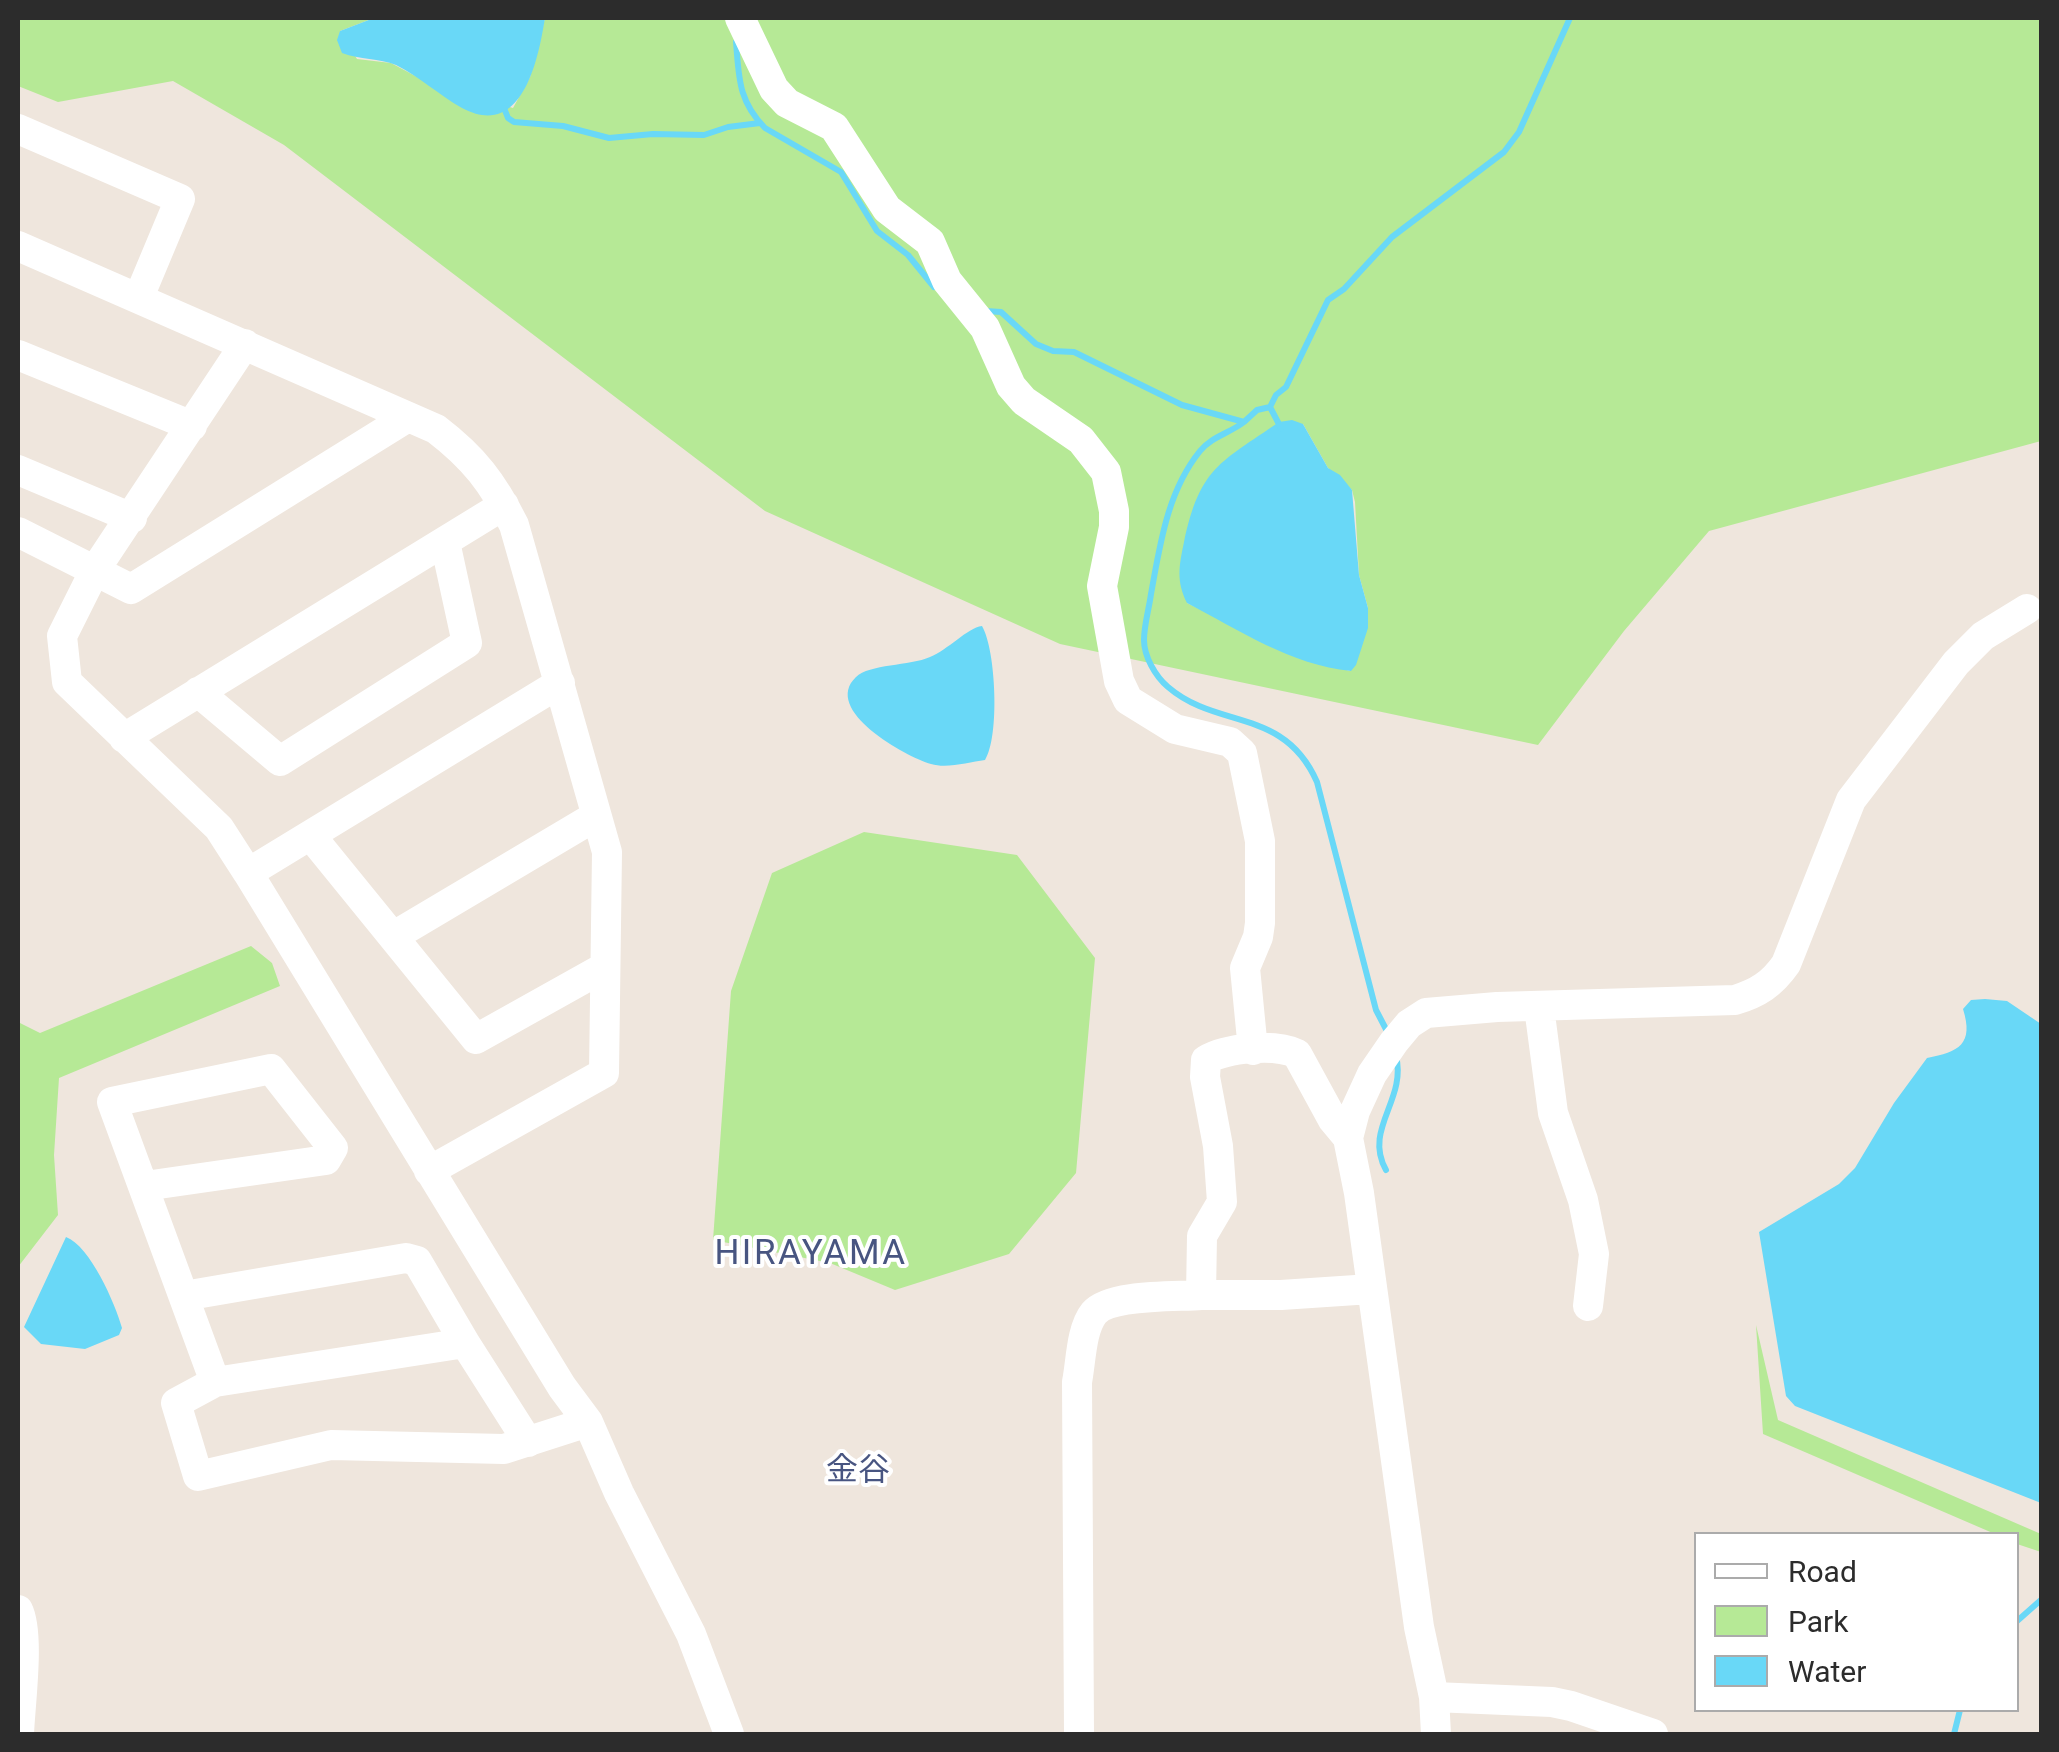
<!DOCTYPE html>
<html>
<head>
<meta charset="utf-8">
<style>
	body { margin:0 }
	#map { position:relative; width:2059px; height:1752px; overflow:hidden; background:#efe6dd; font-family:Roboto,sans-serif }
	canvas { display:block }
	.frame { position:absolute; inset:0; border:20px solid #2c2c2c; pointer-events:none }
	.legend { position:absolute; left:1694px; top:1532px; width:325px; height:180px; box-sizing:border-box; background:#fff; border:2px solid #ababab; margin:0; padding:12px 18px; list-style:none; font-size:30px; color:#2c2c2c }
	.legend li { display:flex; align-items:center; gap:20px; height:50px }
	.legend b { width:50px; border:2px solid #ababab }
</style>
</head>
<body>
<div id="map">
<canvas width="2059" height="1752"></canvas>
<div class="frame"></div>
<ul class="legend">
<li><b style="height:12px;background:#fff"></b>Road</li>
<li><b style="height:28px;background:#b6e996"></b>Park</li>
<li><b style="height:28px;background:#69d8f7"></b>Water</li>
</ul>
</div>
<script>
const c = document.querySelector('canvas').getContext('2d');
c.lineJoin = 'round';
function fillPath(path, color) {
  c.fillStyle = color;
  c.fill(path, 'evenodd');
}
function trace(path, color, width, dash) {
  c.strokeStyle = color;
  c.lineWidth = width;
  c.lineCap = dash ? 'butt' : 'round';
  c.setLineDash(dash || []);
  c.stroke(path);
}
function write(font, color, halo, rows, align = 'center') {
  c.font = font + ' Roboto,"Noto Sans JP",sans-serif';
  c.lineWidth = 8;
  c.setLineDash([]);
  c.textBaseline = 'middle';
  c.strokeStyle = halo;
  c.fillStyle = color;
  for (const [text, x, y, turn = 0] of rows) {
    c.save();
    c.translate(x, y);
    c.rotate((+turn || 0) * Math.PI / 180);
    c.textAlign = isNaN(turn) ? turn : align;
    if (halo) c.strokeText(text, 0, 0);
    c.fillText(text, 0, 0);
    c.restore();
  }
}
fillPath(new Path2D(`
	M 18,18 L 374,18 L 340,31 L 357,59 L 391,63 L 421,79 L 513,108 L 530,77 L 545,18 L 2041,18 L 2041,441 L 1709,531 L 1624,631 L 1538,745 L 1060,644 L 765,511 L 284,145 L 173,81 L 58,102 L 18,86 ZM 1303,424 L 1328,468 L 1352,490 L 1355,502 L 1359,575 L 1368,608 L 1350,671 L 1301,658 L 1187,603 Z
	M 864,832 L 1017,855 L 1095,958 L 1076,1173 L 1009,1254 L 895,1290 L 830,1263 L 713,1240 L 731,991 L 772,873 Z
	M 251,946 L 272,963 L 280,986 L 59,1078 L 54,1155 L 58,1215 L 18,1267 L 18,1022 L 40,1033 Z
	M 1756,1325 L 1778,1420 L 2041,1534 L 2041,1552 L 2017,1544 L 2016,1534 L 1995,1534 L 1763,1434 Z`), '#b6e996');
fillPath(new Path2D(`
	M 374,18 L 545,18 C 538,61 522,140 462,108 C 439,95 420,77 396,65 C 379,58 360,60 342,53 L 337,40 L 340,31 Z
	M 1292,420 L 1303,424 L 1328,468 L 1340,475 L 1352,490 L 1359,575 L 1368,608 L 1368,628 L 1356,665 L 1351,671 C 1291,665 1239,630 1187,603 C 1176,581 1179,566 1184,542 C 1200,467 1220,463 1279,422 Z
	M 982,626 C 996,650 1000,737 985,760 C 969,762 947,769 931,764 C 906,757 821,710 856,677 C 869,664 910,666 930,657 C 948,650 967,628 982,626 Z
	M 1985,999 L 2007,1001 L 2041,1024 L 2041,1503 L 1795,1406 L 1786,1396 L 1759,1232 L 1839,1184 L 1855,1168 L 1894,1103 L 1927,1058 C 1959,1052 1974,1044 1963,1009 L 1971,1000 Z
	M 66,1237 C 90,1246 115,1303 122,1328 L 119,1335 L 85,1349 L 41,1344 L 24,1327 Z`), '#69d8f7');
trace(new Path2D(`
	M 736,42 C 739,77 738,101 765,128 L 841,172 L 877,231 L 908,255 L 934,287
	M 504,108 L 508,118 L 514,122 L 563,126 L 609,138 L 653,134 L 704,135 L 728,127 L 760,123
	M 986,311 L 1001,312 L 1036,344 L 1053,351 L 1074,352 L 1182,405 L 1244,422 L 1257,410 L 1270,407 L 1281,428
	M 1270,407 L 1276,395 L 1286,387 L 1328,300 L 1344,289 L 1392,237 L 1504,152 L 1519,132 L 1570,18
	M 1244,422 C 1230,433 1211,437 1200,451 C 1167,492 1160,545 1151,594 C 1149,609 1144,625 1144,640 C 1144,656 1155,676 1168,687 C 1218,730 1284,707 1317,782 L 1376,1010 L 1389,1035
	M 1386,1170 C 1363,1129 1407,1100 1396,1056
	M 2016,1622 L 2042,1599
	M 1954,1734 L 1960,1710`), '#69d8f7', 6);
trace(new Path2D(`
	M 740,18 L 774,89 L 787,103 L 834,127 L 887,209 L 930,242 L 947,281 L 985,328 L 1011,386 L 1024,401 L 1081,440 L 1106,472 L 1114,511 L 1114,527 L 1102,586 L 1119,681 L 1128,700 L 1175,729 L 1230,742 L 1242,753 L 1260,841 L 1260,923 L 1258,937 L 1245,968 L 1253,1050
	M 18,129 L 180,199 L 139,297
	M 18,246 L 436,429 C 474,458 493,483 514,525 L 607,852 L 604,1073 L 429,1171
	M 245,344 L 95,570 L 62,636 L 67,682 L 219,828 L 248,873 L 562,1387 L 588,1422 L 619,1493 L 691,1634 L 729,1734
	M 18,355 L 192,426
	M 18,470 L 132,518
	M 18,532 L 131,589 L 408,417
	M 198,692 L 280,761 L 467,643 L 445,542
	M 124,738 L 504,505
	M 311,836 L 476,1039 L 603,968
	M 248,873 L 560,683
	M 394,936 L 596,816
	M 1539,1007 L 1553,1113 L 1583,1200 L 1594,1254 L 1588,1306
	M 145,1186 L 326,1160 L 333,1148 L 271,1069 L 112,1102 L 215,1382
	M 1201,1295 L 1281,1295 L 1371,1289
	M 184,1296 L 406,1258 L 417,1261 L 465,1343
	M 528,1442 L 465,1343 L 215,1382 L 176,1403 L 198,1476 L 331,1445 L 504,1449 L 588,1422
	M 18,1610 C 30,1634 20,1706 19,1734
	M 1434,1697 L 1552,1702 L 1571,1706 L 1653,1734
	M 1079,1734 L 1077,1382 C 1081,1362 1081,1329 1094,1313 C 1110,1294 1176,1297 1201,1295 L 1202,1236 L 1222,1202 L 1218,1146 L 1205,1077 L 1206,1060 C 1226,1048 1275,1043 1297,1054 L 1333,1120 L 1348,1138
	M 1436,1734 L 1434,1697 L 1419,1627 L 1359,1193 L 1348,1138 L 1355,1111 L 1372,1074 L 1394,1042 L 1409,1024 L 1426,1013 L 1497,1007 L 1735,1000 C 1758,993 1772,984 1786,964 L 1851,800 L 1956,663 L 1983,636 L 2027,609`), '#fff', 30);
write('32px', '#485581', '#fff', [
	["金谷",858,1472]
]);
c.letterSpacing = '2.5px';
write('35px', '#485581', '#fff', [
	["HIRAYAMA",811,1255]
]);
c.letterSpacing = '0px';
</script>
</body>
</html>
